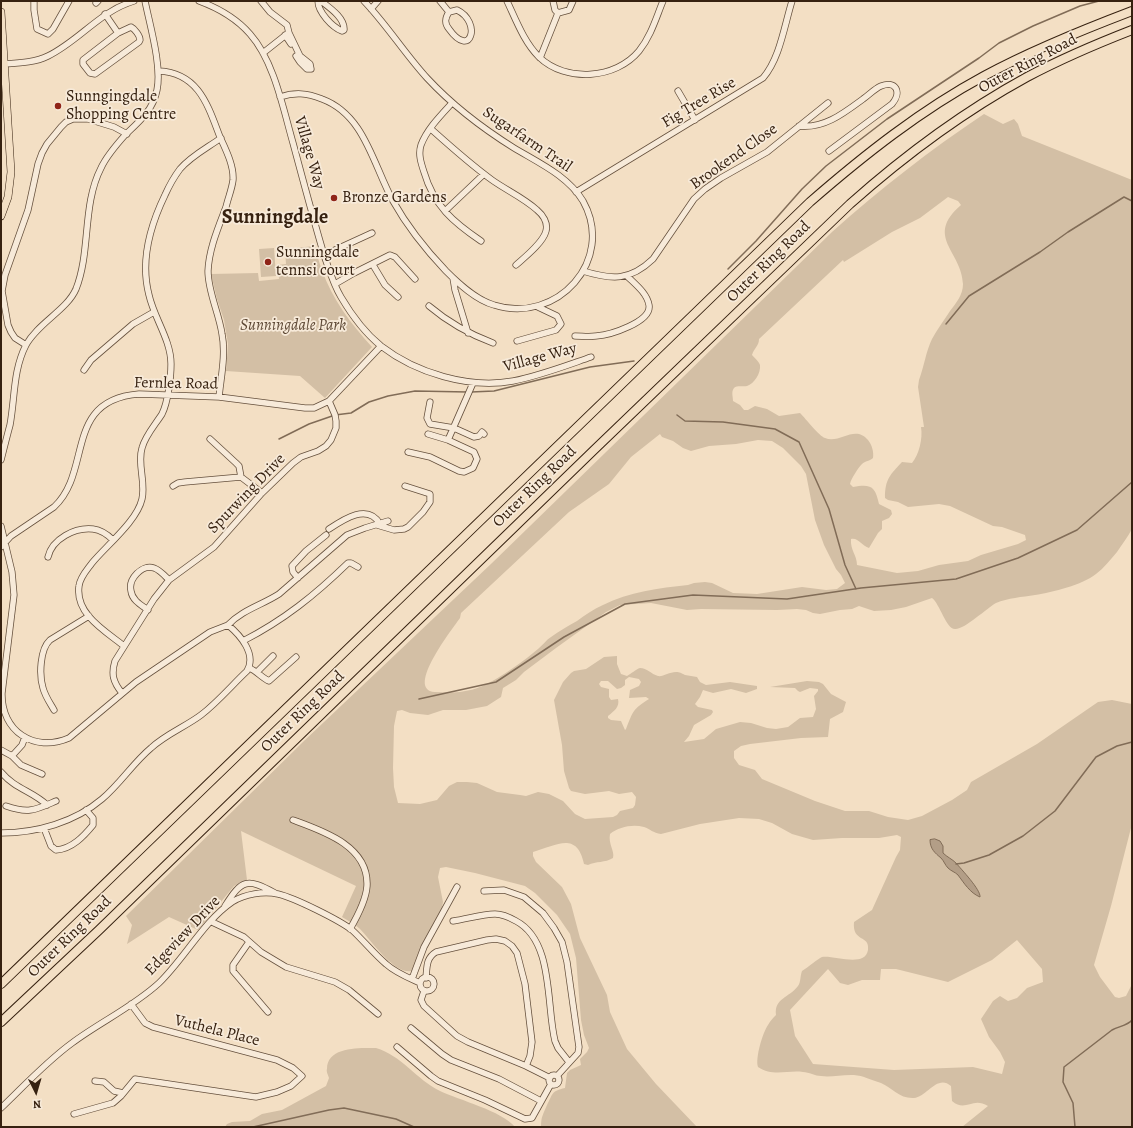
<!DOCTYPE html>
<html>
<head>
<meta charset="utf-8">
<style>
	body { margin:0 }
	#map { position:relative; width:1133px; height:1128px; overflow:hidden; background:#f3dfc4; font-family:Alegreya,serif }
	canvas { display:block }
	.frame { position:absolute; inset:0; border:2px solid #362110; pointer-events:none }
	.north { position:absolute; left:16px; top:1072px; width:40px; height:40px; -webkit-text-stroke:3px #f7ead9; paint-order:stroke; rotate:175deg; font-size:11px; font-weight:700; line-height:16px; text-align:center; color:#362110 }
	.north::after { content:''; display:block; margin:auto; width:14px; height:18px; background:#362110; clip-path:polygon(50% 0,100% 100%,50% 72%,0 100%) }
</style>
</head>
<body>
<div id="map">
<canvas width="1133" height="1128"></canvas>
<div class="frame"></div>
<div class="north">N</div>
</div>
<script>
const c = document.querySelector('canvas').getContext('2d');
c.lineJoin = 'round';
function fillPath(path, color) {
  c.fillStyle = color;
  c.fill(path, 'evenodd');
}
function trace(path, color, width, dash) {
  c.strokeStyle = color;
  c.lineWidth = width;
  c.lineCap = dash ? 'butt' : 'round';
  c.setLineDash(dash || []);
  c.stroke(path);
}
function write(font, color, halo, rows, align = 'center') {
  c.font = font + ' Alegreya,serif';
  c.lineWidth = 3.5;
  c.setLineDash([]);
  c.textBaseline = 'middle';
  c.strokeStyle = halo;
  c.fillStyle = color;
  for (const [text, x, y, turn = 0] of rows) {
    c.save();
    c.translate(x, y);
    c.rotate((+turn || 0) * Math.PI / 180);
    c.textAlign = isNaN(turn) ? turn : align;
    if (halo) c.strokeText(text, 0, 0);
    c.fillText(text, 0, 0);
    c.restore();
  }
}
fillPath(new Path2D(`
	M 984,114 L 1003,124 L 1014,119 L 1018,124 L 1022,136 L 1132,180 L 1132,529 C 1128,537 1122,544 1117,552 C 1110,560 1104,568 1096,574 C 1082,585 1053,592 1035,595 C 1022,597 1008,598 996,603 C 987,608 964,630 955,629 C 946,629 940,604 932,598 L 906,607 L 891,610 L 874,611 L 859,606 L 852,609 L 840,610 L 820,614 L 813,613 L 806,610 L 797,609 L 777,610 L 701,609 L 687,610 L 651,603 L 620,605 L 606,612 L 556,648 L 524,672 L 516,680 L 503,688 L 501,697 L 487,706 L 466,710 L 443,710 L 428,715 L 410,713 L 402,710 L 397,711 L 394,726 L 393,768 L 394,787 L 398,803 L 420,804 L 437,800 L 449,786 L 457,782 L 467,782 L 477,783 L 497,792 L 520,795 L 526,796 L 538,792 L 549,794 L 563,801 L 575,814 L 585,819 L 613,817 L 617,815 L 620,811 L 633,808 L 635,805 L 636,797 L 632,792 L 619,794 L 609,791 L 585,794 L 571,791 L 569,788 L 564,771 L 562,745 L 554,700 L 563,682 L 571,673 L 574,671 L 586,669 L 604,657 L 617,656 L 617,664 L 621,674 L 627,676 C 631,674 636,669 640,668 C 647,668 651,674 658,676 C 663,677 669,672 676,672 C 680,672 681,673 685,675 C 689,676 693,676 697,677 L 700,682 L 706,685 L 730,682 L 757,686 L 757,689 L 746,693 L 731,689 L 713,693 L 703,690 L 700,697 L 695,704 L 698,707 L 712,710 L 713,712 L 711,715 L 694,725 L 689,736 L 684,742 L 704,739 L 716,729 L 740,722 L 751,723 L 767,728 L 776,729 L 788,727 L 800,718 L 813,717 L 816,709 L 814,696 L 818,691 L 818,689 L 810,688 L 800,692 L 798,691 L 795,688 L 770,687 L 807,681 L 819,682 L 823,684 L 831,694 L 846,702 L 843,712 L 830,719 L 828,737 L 801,738 L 750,744 L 741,746 L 734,751 L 734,758 L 739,765 L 755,770 L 762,779 L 815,801 L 845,811 L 869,811 L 888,817 L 908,820 L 922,816 L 952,800 L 967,790 L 971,782 L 1037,744 L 1098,702 L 1112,700 L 1132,704 L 1132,824 L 1111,906 L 1094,965 L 1100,977 L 1115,997 L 1119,998 L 1126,996 L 1132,984 L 1132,1127 L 962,1127 L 988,1106 C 972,1096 966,1113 952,1101 L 951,1086 C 937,1074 927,1097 914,1098 C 900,1099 892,1088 881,1083 C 875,1081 869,1079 864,1077 C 850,1072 834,1078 821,1076 C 815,1076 809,1072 803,1072 C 787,1070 773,1077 758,1067 C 755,1058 763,1032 768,1025 C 770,1021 773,1018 776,1015 C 774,998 789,998 798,986 C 801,982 800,976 802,971 C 807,968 819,958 822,957 C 834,955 865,968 868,950 C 870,934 852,943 854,922 L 872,910 L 896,857 L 900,850 L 901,837 L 897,835 L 879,838 L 842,838 L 813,840 L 792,834 L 772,823 L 759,819 L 739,818 L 700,824 L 661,834 C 653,833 650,829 644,827 C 632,824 619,827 610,834 C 608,844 615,851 613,858 C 605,863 596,861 588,865 L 584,864 C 577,831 557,845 533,852 L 533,856 L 536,862 L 562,887 L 571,904 L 580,938 L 607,995 L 610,1012 L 627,1049 L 656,1084 L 697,1127 L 541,1127 C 541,1116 543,1115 547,1105 C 553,1094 551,1091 565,1088 L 567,1073 L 570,1070 L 581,1065 L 580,1059 L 587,1052 L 589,1048 L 584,1035 L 581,1020 L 576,958 L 570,934 L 557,915 L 535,893 L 525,886 L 475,873 L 446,867 L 440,868 L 438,877 L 443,902 L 441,912 L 429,932 L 414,968 L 412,971 C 394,975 371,940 360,929 C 355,924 348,921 342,917 L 356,886 L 241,831 L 247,880 L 234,886 L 198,930 L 169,917 L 127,944 L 132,925 L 126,916 L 305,740 L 492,563 L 832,232 C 880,189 930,150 984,114 ZM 948,197 L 958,201 L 961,205 C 924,237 962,251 963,284 C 963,295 956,303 950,311 C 944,320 937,330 932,339 C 926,351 924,367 919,380 L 918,387 L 924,427 L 921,427 C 923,438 919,455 912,463 L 902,462 C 890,475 885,479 885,498 L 888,500 L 898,502 L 908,507 L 939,504 L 950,506 L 993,526 L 1002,527 L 1025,535 L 1026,540 L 1018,544 L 981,555 L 968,561 L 939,565 L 918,571 L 897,573 L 857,565 C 857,555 850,550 851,539 C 858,537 862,546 869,548 L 878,533 L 882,529 L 882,521 L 889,518 L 892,514 L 891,510 L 879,504 C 875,486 871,484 853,487 L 850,484 C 851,479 858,468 862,464 C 865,461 870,461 873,458 C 874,452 872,445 868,440 C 855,424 840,444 825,438 C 819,436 806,419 800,413 L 779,416 L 767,409 L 755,406 L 748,410 L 744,410 L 740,405 L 733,401 C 733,396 731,392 734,388 C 737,385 743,387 747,386 C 754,384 761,373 760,365 C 759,362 755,358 752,355 C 754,348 759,346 759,339 L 843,260 L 844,262 L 892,232 L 920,218 ZM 660,434 L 662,437 L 673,441 L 683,448 L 691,451 L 709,446 L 736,444 L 758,440 L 772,441 L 783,448 L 801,466 L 806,474 L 815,520 L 824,545 L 836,569 L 841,575 L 845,583 L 837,589 L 826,590 L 802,587 L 757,594 L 733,593 L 712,583 L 705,582 L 694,583 L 688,585 C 659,588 629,592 603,605 C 594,609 585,615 577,621 C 568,626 559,631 551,637 C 546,640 543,645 538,649 C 524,661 496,681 480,687 C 465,693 450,693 435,692 C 404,690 454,627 460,618 L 461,613 L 569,512 L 609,484 L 631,457 ZM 629,677 L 639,679 L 641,682 L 639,686 L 630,690 L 629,698 L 646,697 L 649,699 C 633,709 633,711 626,729 L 625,730 L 621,721 L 611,720 L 608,718 L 608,716 C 614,711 620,707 618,699 L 611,700 L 609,697 L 609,689 L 601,687 L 599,684 L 601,681 L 608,681 L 617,689 L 621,688 L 625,685 L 625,680 ZM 1017,940 L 1042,969 L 1043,982 L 1027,988 L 1017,998 L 1008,1001 L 1000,996 L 993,1001 L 981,1019 L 989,1037 L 1000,1052 L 1005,1062 L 1002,1074 L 973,1067 L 894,1070 L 813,1064 L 795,1036 L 790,1010 L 828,969 L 840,983 L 848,985 L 862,980 L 880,980 L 881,969 L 896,969 L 948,982 L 992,960 Z
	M 315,246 C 317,254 319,263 322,270 C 332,299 351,324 372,347 L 325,398 L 300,376 L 226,371 L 228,344 L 224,320 L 217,299 L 211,274 L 258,273 L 259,281 L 279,279 L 278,265 L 286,264 L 285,249 Z
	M 274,248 L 276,276 L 261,277 L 259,249 Z
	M 376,1048 C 401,1055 417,1080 440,1091 C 459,1100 502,1111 515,1127 L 225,1127 L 227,1124 L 232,1122 L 250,1121 L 262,1114 L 282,1110 L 326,1086 L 329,1078 C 328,1075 326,1071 327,1069 C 327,1046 361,1048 376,1048 Z`), '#d3bfa5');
const water = new Path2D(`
	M 935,839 L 940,841 L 943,846 L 943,853 C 947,857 952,859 956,863 C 961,869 981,890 980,897 C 970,893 964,883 958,875 C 955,872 951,871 948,868 C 945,865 944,861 941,858 C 935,853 930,849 930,840 Z`);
fillPath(water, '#b39e87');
trace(water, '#816c57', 1);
trace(new Path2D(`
	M 728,269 L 756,241 L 802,189 L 826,166 L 887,119 L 979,58 L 999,43 L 1033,26 L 1080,6 L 1099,1
	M 946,324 L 969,296 L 1040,252 L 1068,232 L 1124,197 L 1132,201
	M 471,392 L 494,391 L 590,367 L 634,361
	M 677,415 L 685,421 L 723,422 L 775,429 L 799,442 L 829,509 L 845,565 L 856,589
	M 279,439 L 309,424 L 335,415 L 351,413 L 369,402 L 388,396 L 415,391 L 468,392
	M 419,699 L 496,682 L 564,637 L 625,604 L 693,595 L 787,599 L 861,588 L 956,579 L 1018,558 L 1077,530 L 1132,482
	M 956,864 L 964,863 L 989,855 L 1023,836 L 1055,811 L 1096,757 L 1117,746 L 1132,742
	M 253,1127 L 329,1110 L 344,1108 L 396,1119 L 414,1127
	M 1075,1127 L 1073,1103 L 1063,1082 L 1064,1067 L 1112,1030 C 1119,1026 1127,1026 1132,1020`), '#816c57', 1.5);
const minor = new Path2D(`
	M 34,1 L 34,10 L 37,29 L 48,34 L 53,29 L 69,1
	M 199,1 C 218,8 236,18 250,34 C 274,61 283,108 293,143 C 303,180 313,218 324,255 C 329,269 333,284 341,297 C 351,314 365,333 381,346 C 416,373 469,389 513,381 C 539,376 565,366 591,357
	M 261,1 L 270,12 L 287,25 L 289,33 L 300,56 L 310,64 L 311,69
	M 318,1 C 318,12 332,27 342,31 L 344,30 C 345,18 330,8 321,1
	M 440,1 L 449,12
	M 507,1 C 516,20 524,42 539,57 C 566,83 616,79 639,51 C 651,36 656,18 663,1
	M 553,1 L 555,10 L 558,13
	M 96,3 L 98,1
	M 371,9 L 378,1
	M 457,10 C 482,22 471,60 449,29 C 444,23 445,18 449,12 Z
	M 558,13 L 569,10 L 573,1
	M 105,14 L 118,33
	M 131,27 C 135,29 140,36 140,40 L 139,42 L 95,74 L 90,73 L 83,64 L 83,60 L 118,33 Z
	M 285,35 L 291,44
	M 263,53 L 287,34
	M 296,56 L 300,62 L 307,69 L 311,69
	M 540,58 L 558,13
	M 2,64 C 17,63 34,63 48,56 C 79,41 100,11 134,1
	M 159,71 C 199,73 208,106 220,137 C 226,150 234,166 233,180 C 232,189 228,198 226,207 C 218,228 209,249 208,271 C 208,292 219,313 222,334 C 226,354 221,377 219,397
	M 678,91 L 695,120
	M 280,97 C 295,92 307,93 322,99 C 365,115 373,165 393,201 C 407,226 426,250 446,271 C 459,284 476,300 494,305 C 557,325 616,260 583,201 C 568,176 539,163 514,148 C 482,128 453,106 427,78 C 405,54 387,25 364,1
	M 452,103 C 441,115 427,129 421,145 C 418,154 421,163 424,172 C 434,206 453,222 481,241
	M 799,126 C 824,129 844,113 863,99 C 869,95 874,89 881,86 C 896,80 902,92 892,104 L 829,151
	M 431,129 C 450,146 470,164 492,180 C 506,190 524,198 537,210 C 543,215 548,223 546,231 C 543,243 525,257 516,265
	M 576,192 L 763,78 C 780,58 784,27 792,1
	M 445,211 L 484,174
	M 324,255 L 372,233
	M 373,265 L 385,285 L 398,297
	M 583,271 C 612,280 630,281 653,259 L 694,199 L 705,189 L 721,178 L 767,152 L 828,103
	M 453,278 L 455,290 L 468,333
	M 335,284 L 354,273 L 390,255 L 395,257 L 415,279
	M 429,306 C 449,323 469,334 493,343
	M 575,336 C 582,336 589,337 596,336 C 610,335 652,322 649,305 C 647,293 635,284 627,276
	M 517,341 L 556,330 L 561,324 L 557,316 L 538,307
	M 26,345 L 15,338 L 11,332 L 8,325 L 2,291 L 5,275 L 28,210 L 38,164 L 42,153 L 47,144 L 61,127 L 66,122 L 73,119 L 88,119 L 114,127 L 127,134
	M 84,370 L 91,360 L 133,324 L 154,312
	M 430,402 L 427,418 L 430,424 L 454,428 L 474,437 L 479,436 L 482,432 L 484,434
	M 210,439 L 236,463 L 239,466 L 241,477
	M 448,440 L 473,383
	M 408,452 L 430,457 L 459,471 L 464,472 L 473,468 L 477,459 L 474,452 L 448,440 L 428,434
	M 1,460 C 4,448 7,436 10,425 C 15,398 13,370 26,345 C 38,323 67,310 76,289 C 91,251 82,205 101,168 C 107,155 117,144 126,134 C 140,121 153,110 157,90 C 162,66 150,26 145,1
	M 173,486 L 178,483 L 185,482 L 241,477 L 262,493
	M 377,525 L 394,530 L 404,529 L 408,527 L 423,512 L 430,502 L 430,494 L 405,486
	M 1,526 L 12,572 L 14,595 L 2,693 C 1,731 34,753 69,738 L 136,682 L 210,632 L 228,625 C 240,635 257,654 247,671 C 232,685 218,702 201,715 C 185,727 166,734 151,748 C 133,763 120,784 102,799 C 75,822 37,833 1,833
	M 329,529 C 344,519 368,503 380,524
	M 1,547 L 11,536 L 54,507 C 93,471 63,400 139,394 L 219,397 L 305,408 L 314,408 L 329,401 L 381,346
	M 48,557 C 52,539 75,527 93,529 C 101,530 107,534 113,540
	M 298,578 L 293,572 L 292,566 L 306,551 L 326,535
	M 148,610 C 141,605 132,600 131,591 C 128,579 142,564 154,568 C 160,570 165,576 169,580
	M 228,625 C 242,610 262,605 279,594 L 347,535 L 365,528 L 388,521
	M 243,641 C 284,620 315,595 348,563 L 351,563 L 358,567
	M 124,646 C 105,631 75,614 79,586 C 80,577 87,570 92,563 C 107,545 137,521 142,499 C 146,482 137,464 142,448 C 145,436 155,425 162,414 C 168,402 171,377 171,364 C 171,340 154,318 149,295 C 140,261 150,226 165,195 C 169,186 174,177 180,169 C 191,156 207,148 221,138
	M 249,668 C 257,671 262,678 269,681 L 296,657
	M 257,672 L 273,656
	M 122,693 C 113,682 111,674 115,661 L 154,599 L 169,580 L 214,547 L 262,493 L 293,463 L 301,457 L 318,451 L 326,446 L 331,440 L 336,428 L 336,421 L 335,415 L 329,401
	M 54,710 C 50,703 45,696 43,688 C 39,675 40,649 50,640 L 89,616
	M 1,750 L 12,756 L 22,745 L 25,737
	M 12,756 L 21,765 L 42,774
	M 1,772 C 15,789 32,791 47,805
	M 6,806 C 29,814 35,810 56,801
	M 293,820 C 323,831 369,846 367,886 C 366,901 357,917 350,929
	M 44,828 L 51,846 L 56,850 C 72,849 84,836 93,825 L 93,818 L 86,810
	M 484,891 L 504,890 L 524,897 L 543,913 L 554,928 L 562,942 L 567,962 L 579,1047 L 578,1053 L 557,1076
	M 225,906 C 242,879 247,878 275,893
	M 453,921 C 467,919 482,914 495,914 C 502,914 509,917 516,921 C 554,941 546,1005 555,1041 L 558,1048 L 569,1062
	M 212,922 L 244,937 L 261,952 L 286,967 L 335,982 L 349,990 L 378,1014
	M 249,942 L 233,965 L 233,971 L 268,1012
	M420 984a7 7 0 1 1 14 0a7 7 0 1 1-14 0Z
	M 426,978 C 427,967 426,958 436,952 L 487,940 L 496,939 L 505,941 L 512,946 L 517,953 L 525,984 L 532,1042 L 530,1056 L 526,1066
	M 412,979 L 424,947 L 457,887
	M 424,991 L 421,1000 L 424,1006 L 457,1036 L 468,1042 L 526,1066 L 550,1078
	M 411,1028 L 442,1054 L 451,1060 L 499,1079 L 541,1101
	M 397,1047 L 431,1076 L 438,1081 L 485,1100 L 525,1119 L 532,1118 L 551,1084
	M549 1080a5 5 0 1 1 10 0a5 5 0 1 1-10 0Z
	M 95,1081 L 104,1082 L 114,1091 L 123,1093
	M 1,1108 C 24,1086 46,1062 72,1043 C 100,1022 133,1007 159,983 C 184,959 204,921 232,902 C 245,894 263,891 278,894 C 295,898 339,920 352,930 C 364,941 374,954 386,964 C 396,973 409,978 420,983
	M 74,1114 L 113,1103 L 121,1096 L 135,1079 L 256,1097 L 277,1092 L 291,1086 L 302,1076 L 293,1068 L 277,1060 L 153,1027 L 145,1023 L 131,1004`);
const major = new Path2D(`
	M 1,12 L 11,172 L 8,197 L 1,216`);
const highway = new Path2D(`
	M 1,984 L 810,202 C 864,155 921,110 984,76 C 1032,50 1082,30 1132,11
	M 1,1022 L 99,930 L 595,449 L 850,204 C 904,156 963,112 1027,77 C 1061,59 1096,44 1132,30`);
trace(minor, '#65503d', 7);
trace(major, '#362110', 8);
trace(highway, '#362110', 10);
trace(minor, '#f7ead9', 5.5);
trace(major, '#f3dfc4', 7);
trace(highway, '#f3dfc4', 8);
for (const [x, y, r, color] of [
	[58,106,4,"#8f2418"],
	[334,198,4,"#8f2418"],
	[268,262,4,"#8f2418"]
]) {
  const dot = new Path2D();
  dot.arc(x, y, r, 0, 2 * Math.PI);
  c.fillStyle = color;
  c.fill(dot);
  trace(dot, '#f7ead9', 1.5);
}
write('16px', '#362110', '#f7ead9', [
	["Outer Ring Road",1028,64,-28],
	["Fig Tree Rise",699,103,-31],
	["Sugarfarm Trail",527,140,34],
	["Village Way",309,153,74],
	["Brookend Close",734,157,-35],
	["Outer Ring Road",769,262,-44],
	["Village Way",540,358,-15],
	["Fernlea Road",176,384,1],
	["Outer Ring Road",535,487,-44],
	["Spurwing Drive",247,494,-46],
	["Outer Ring Road",303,712,-44],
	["Edgeview Drive",183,936,-47],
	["Outer Ring Road",70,937,-44],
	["Vuthela Place",217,1031,14]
]);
write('16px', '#362110', '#f7ead9', [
	["Sunngingdale",66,97],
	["Shopping Centre",66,115],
	["Bronze Gardens",342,198],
	["Sunningdale",276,253],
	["tennsi court",276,271]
], 'left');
write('italic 16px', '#5d4835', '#f7ead9', [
	["Sunningdale Park",293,326]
]);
write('bold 20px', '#362110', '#f7ead9', [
	["Sunningdale",275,218]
]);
</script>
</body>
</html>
